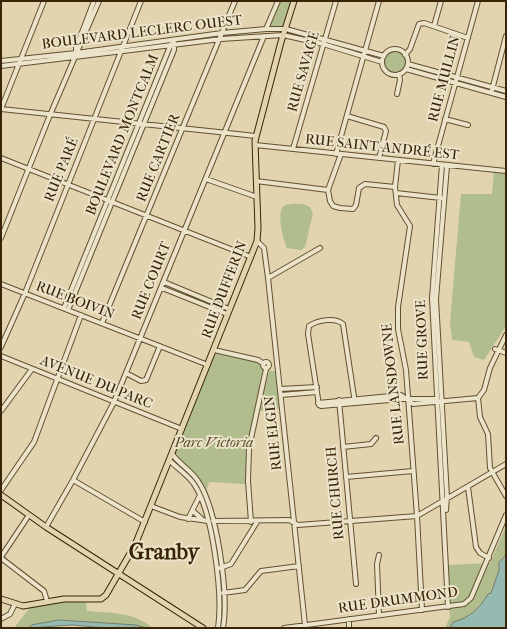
<!DOCTYPE html>
<html>
<head>
<meta charset="utf-8">
<style>
	body { margin:0 }
	#map { position:relative; width:507px; height:629px; overflow:hidden; background:#e2d4af; font-family:"IM FELL French Canon",serif }
	canvas { display:block }
	.frame { position:absolute; inset:0; border:2px solid #392407; pointer-events:none }
</style>
</head>
<body>
<div id="map">
<canvas width="507" height="629"></canvas>
<div class="frame"></div>
</div>
<script>
const c = document.querySelector('canvas').getContext('2d');
c.lineJoin = 'round';
function fillPath(path, color) {
  c.fillStyle = color;
  c.fill(path, 'evenodd');
}
function trace(path, color, width, dash) {
  c.strokeStyle = color;
  c.lineWidth = width;
  c.lineCap = dash ? 'butt' : 'round';
  c.setLineDash(dash || []);
  c.stroke(path);
}
function write(font, color, halo, rows, align = 'center') {
  c.font = font + ' "IM FELL French Canon",serif';
  c.lineWidth = 4;
  c.setLineDash([]);
  c.textBaseline = 'middle';
  c.strokeStyle = halo;
  c.fillStyle = color;
  for (const [text, x, y, turn = 0] of rows) {
    c.save();
    c.translate(x, y);
    c.rotate((+turn || 0) * Math.PI / 180);
    c.textAlign = isNaN(turn) ? turn : align;
    if (halo) c.strokeText(text, 0, 0);
    c.fillText(text, 0, 0);
    c.restore();
  }
}
fillPath(new Path2D(`
	M 278,1 L 293,1 L 286,29 L 268,29 Z
	M382 62a13 13 0 1 1 26 0a13 13 0 1 1-26 0Z
	M 494,171 L 506,171 L 506,326 L 484,360 L 474,357 L 469,342 L 452,340 L 450,322 L 461,194 L 492,194 Z
	M 303,204 L 310,207 L 313,213 L 305,247 L 301,250 L 287,248 C 283,240 276,211 284,206 C 289,203 298,204 303,204 Z
	M 214,350 L 258,360 L 264,371 L 248,447 L 245,484 L 209,482 L 206,493 L 198,479 L 173,454 Z
	M 269,371 L 275,371 L 280,409 L 259,411 Z
	M 506,526 L 506,555 L 499,563 L 499,570 L 491,594 L 488,594 C 479,609 471,617 453,622 L 450,628 L 445,628 L 450,617 L 448,565 L 490,563 Z
	M 86,599 L 87,611 C 111,613 134,612 153,628 L 82,621 L 59,620 L 33,625 L 29,628 L 14,628 L 32,605 L 47,601 Z`), '#b1bd8c');
const water = new Path2D(`
	M 506,555 L 506,628 L 450,628 L 453,622 C 471,617 479,609 488,594 L 491,593 L 499,570 L 499,563 Z
	M 59,620 L 136,625 L 146,628 L 106,628 L 72,625 L 29,628 L 32,625 Z`);
fillPath(water, '#95b8b0');
trace(water, '#707d6c', 1);
const minor = new Path2D(`
	M 434,26 L 441,1
	M 266,29 L 278,1
	M382 62a13 13 0 1 1 26 0a13 13 0 1 1-26 0Z
	M 76,53 L 76,48 L 94,1
	M 405,55 L 410,49 L 419,24 L 424,23 L 468,38
	M 1,61 L 76,53 L 222,33 L 266,29 L 286,29 L 384,56
	M 408,64 L 506,91
	M 1,66 L 221,39 L 283,35 L 323,44 L 382,62
	M 406,69 L 506,97
	M 492,90 L 506,36
	M 397,94 L 400,80 L 399,74
	M 1,109 L 256,136
	M 1,109 L 44,1
	M 347,116 L 384,127 L 386,131 L 379,158
	M 445,119 L 468,125
	M 255,145 L 506,171
	M 293,149 L 336,1
	M 336,154 L 379,1
	M 1,158 L 251,257
	M 398,160 L 395,187 L 397,205 L 410,226 L 398,307 L 398,329 L 406,370 L 417,516 L 422,610
	M 433,164 L 478,1
	M 442,165 L 432,298 L 448,607
	M 206,179 L 257,197
	M 256,181 L 328,190 L 341,154
	M 328,190 L 330,201 L 333,206 L 340,208 L 353,209 L 356,205 L 359,188 L 365,184 L 395,187
	M 396,193 L 441,198
	M 1,238 L 50,115 L 99,1
	M 257,241 L 264,248 L 268,278 L 305,625
	M 268,278 L 320,248
	M 164,282 L 229,309
	M 1,284 L 208,365
	M 162,288 L 227,314
	M 64,308 L 171,44
	M 68,310 L 174,50 L 174,43
	M 102,323 L 235,1
	M 506,335 L 490,368 L 484,390 L 478,398 L 480,417 L 488,434 L 490,468 L 506,496
	M 1,347 L 25,293 L 141,1
	M 495,349 L 506,353
	M 214,350 L 258,360 L 264,364
	M 1,356 L 182,429
	M263 365a3 3 0 1 1 6 0a3 3 0 1 1-6 0Z
	M 126,373 L 141,381 L 146,380 L 160,346
	M 280,389 L 317,387
	M 281,395 L 317,392
	M 339,400 L 356,584
	M 318,403 L 401,395 L 413,404 L 478,398
	M 355,403 L 343,324 C 335,317 318,320 309,326 L 308,334 L 319,405 L 321,406 L 401,399 L 437,399
	M 1,411 L 32,369
	M 343,447 L 371,444 L 376,438
	M 172,454 C 179,464 191,470 198,481 C 217,509 229,594 223,628
	M 170,461 C 177,468 188,475 194,484 C 213,512 223,595 218,628
	M 346,477 L 413,471
	M 73,480 L 145,522
	M 468,487 L 476,547 L 480,553 L 489,558
	M 1,490 L 34,442 L 81,315
	M 151,506 L 180,517 L 208,521
	M 446,510 L 447,497 L 436,299 L 447,166
	M 193,511 L 203,520
	M 188,519 L 200,495
	M 213,521 L 289,520 L 298,525 L 417,516 L 506,464
	M 251,522 L 248,481 L 249,448 L 266,369
	M 46,527 L 73,480 L 114,402 L 264,36
	M 1,557 L 29,515
	M 1,558 L 44,591 L 47,601
	M 220,568 L 231,564 L 257,522
	M 223,593 L 245,590 L 261,571 L 299,566
	M 379,615 L 377,564 L 379,555
	M 1,619 L 10,614 L 15,604
	M 349,619 L 349,628
	M 284,628 L 464,604 L 471,598 L 506,515`);
const major = new Path2D(`
	M 1,495 L 46,527 L 203,628
	M 1,599 L 23,606 L 64,599 L 101,599 L 106,595 L 135,545 L 257,241 L 258,228 L 255,141 L 281,42 L 294,1`);
trace(minor, '#635031', 6);
trace(major, '#392407', 7);
trace(minor, '#ece3cb', 4);
trace(major, '#e2d4af', 5);
write('14px', '#392407', '#ece3cb', [
	["BOULEVARD LECLERC OUEST",142,33,-7],
	["RUE SAVAGE",304,72,-74],
	["RUE MULLIN",445,79,-75],
	["BOULEVARD MONTCALM",123,135,-68],
	["RUE SAINT-ANDRÉ EST",382,148,6],
	["RUE CARTIER",159,158,-68],
	["RUE PARÉ",62,170,-68],
	["RUE COURT",152,281,-68],
	["RUE DUFFERIN",225,290,-69],
	["RUE BOIVIN",75,301,21],
	["RUE GROVE",423,340,-92],
	["AVENUE DU PARC",96,383,22],
	["RUE LANSDOWNE",394,384,-96],
	["RUE ELGIN",274,433,-96],
	["RUE CHURCH",336,493,-95],
	["RUE DRUMMOND",398,601,-8]
]);
write('italic 14px', '#574a28', '#ece3cb', [
	["Parc Victoria",214,444]
]);
write('bold 22px', '#392407', '#ece3cb', [
	["Granby",164,554]
]);
</script>
</body>
</html>
